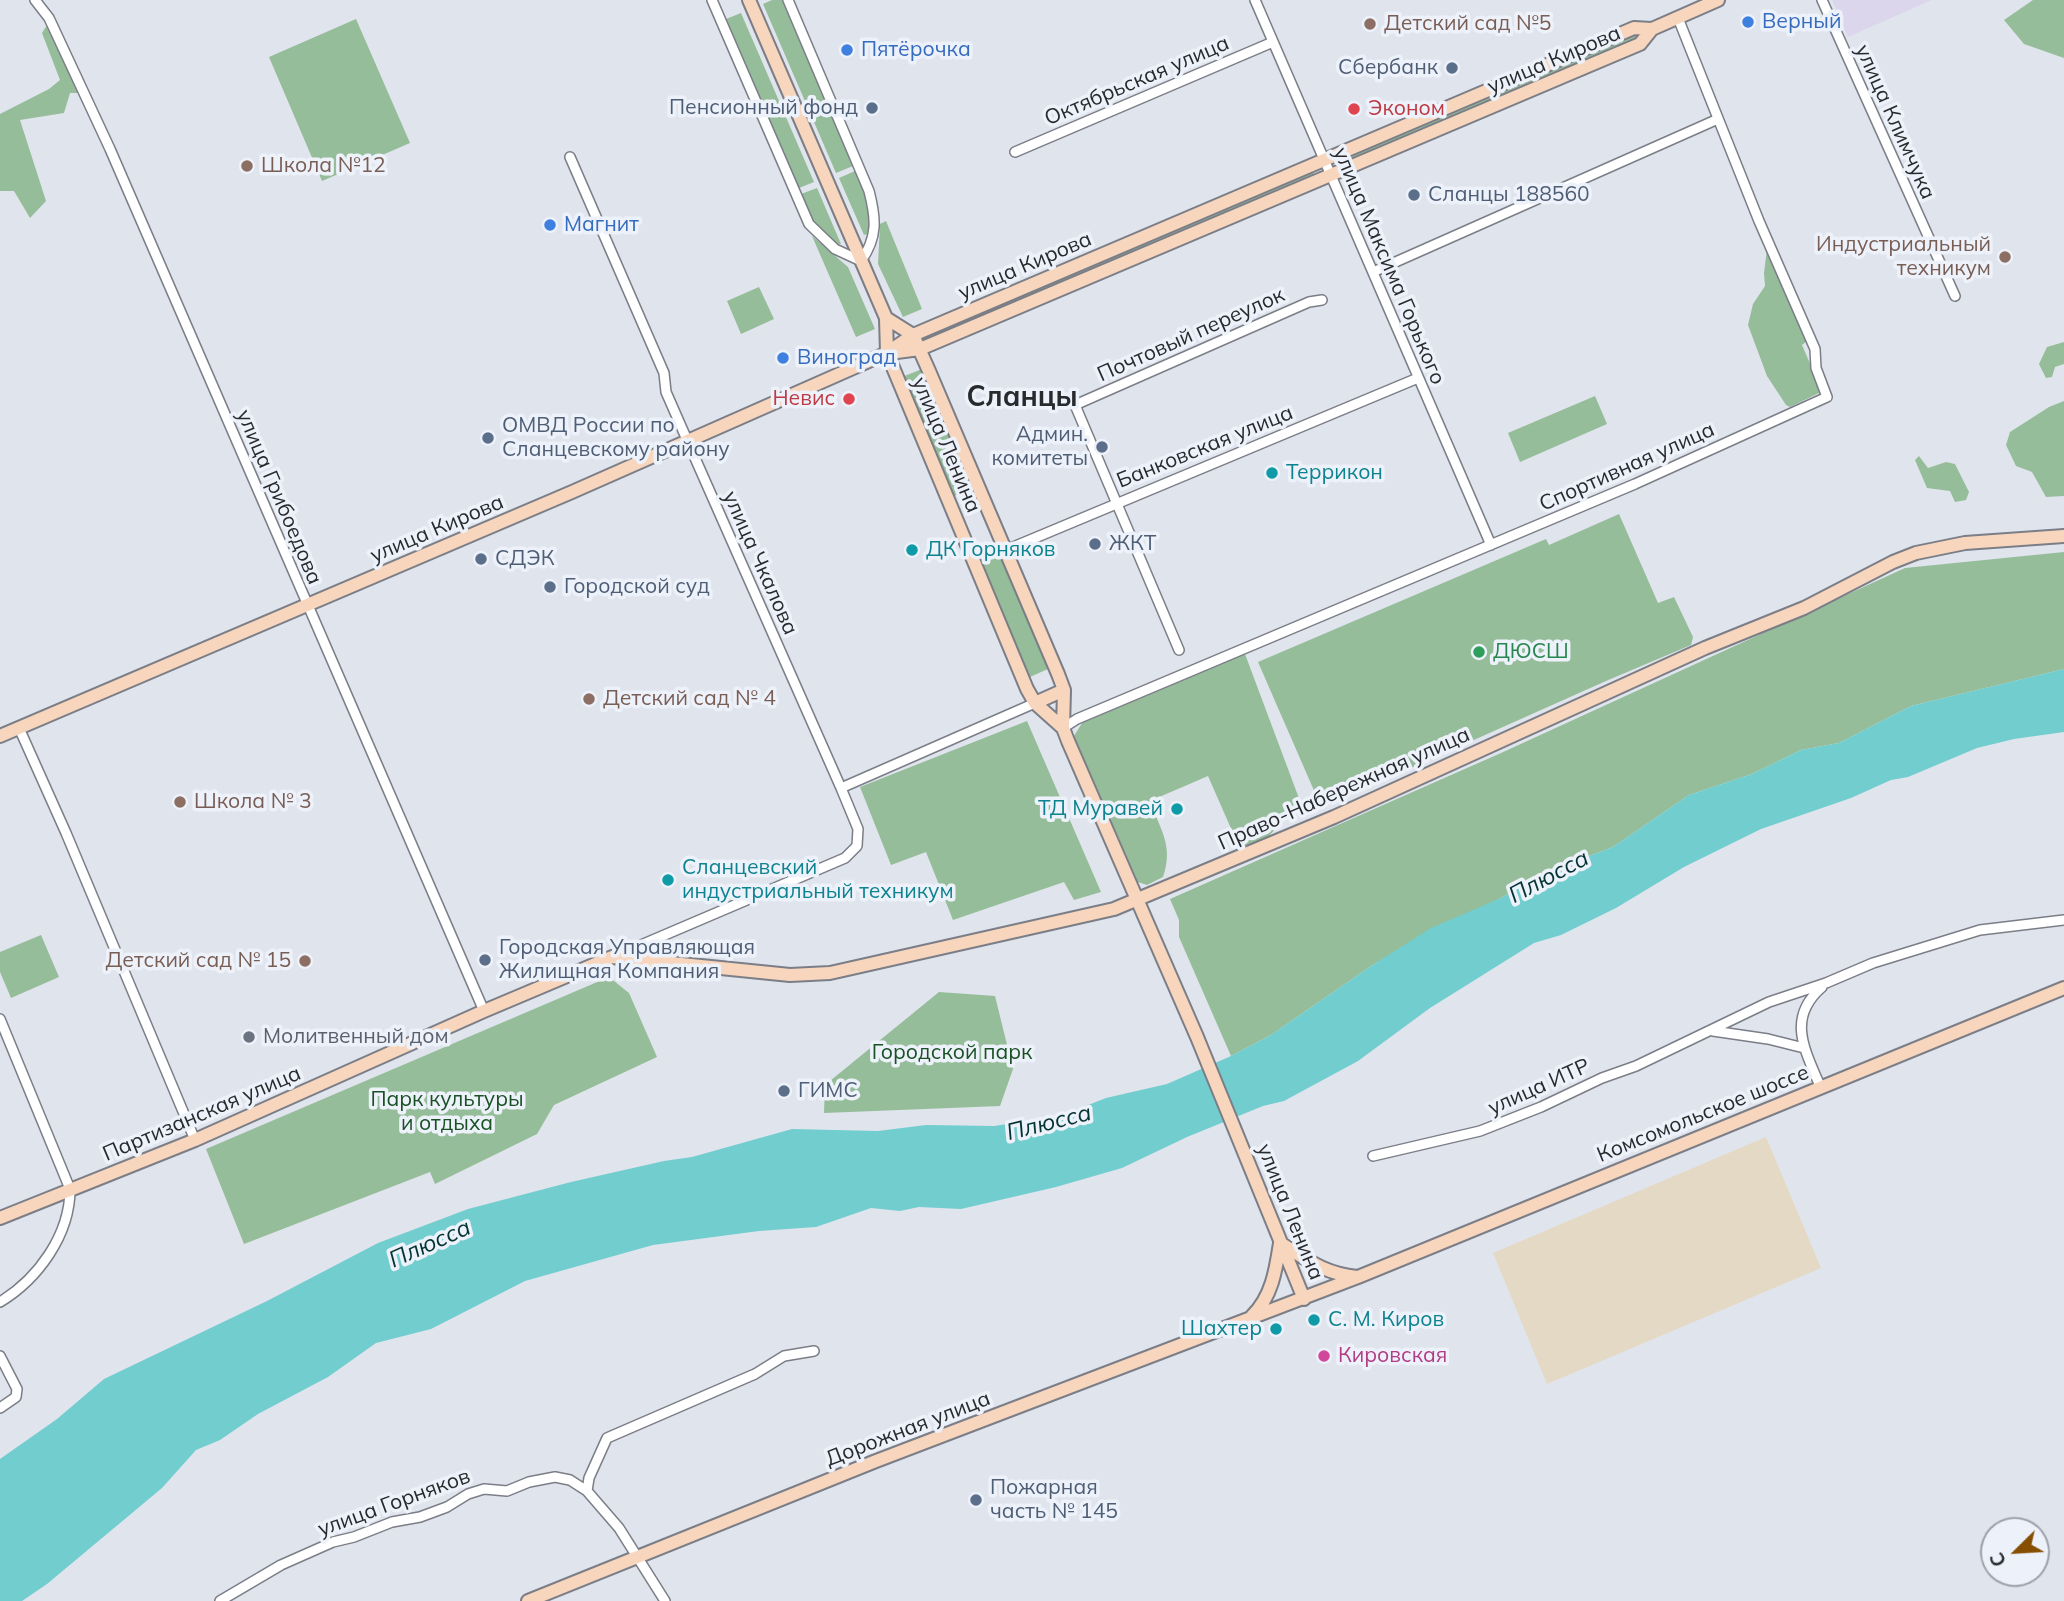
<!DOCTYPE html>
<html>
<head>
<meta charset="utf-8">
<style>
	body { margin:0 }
	#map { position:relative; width:2064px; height:1601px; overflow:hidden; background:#e0e4ed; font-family:Mulish,sans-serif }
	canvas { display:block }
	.north { position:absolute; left:1980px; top:1517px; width:70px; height:70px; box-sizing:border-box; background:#edf1fa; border:2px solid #9ea1a8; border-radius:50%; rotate:246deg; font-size:19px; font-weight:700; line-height:28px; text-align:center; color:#282a2d }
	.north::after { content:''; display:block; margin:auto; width:24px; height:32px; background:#854e00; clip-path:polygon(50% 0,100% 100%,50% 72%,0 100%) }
</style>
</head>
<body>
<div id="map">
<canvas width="2064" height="1601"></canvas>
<div class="north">С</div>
</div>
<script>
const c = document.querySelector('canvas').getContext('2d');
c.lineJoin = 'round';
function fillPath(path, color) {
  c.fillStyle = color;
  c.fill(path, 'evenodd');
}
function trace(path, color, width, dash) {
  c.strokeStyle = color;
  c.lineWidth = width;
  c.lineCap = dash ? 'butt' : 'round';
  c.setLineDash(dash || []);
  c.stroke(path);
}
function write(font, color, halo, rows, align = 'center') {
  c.font = font + ' Mulish,sans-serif';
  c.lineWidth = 7;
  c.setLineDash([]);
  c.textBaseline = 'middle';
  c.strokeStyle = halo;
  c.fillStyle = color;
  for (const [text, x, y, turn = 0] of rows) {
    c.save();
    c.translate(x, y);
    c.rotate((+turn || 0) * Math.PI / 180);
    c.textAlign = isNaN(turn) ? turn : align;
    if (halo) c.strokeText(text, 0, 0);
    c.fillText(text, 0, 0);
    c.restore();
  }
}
fillPath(new Path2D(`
	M 1766,1137 L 1821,1268 L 1547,1384 L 1493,1253 Z`), '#e4d9c4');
fillPath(new Path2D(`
	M 1832,0 L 1932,0 L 1848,37 Z`), '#dcd6ec');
fillPath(new Path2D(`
	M 772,0 L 782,0 L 853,166 L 836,173 L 763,4 Z
	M 2033,0 L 2064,0 L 2064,58 L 2024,44 L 2004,20 Z
	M 741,13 L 814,182 L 799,188 L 726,19 Z
	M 356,19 L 410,143 L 322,181 L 269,57 Z
	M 47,25 L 78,93 L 70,93 L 64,113 L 20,120 L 46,201 L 30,218 L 14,191 L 0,191 L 0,114 L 49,89 L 60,80 L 42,33 Z
	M 1640,32 L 1642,37 L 1353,160 L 1351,155 Z
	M 1312,170 L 1314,175 L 961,326 L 959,324 L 959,321 Z
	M 855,171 C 863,191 875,213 868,234 L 864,235 L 839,178 Z
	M 817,188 L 841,244 L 836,244 L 815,224 L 801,194 Z
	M 886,221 L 922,309 L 903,317 L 878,264 L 880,224 Z
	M 812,236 L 848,267 L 875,329 L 856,337 Z
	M 1767,249 L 1807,341 L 1802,345 L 1818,382 L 1819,393 L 1790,407 L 1786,405 L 1767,376 L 1748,325 L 1753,304 L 1765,286 L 1764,273 Z
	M 759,287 L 774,319 L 741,334 L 727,301 Z
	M 2064,342 L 2064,364 L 2055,367 L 2052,377 L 2046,378 L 2039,364 L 2047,347 Z
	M 922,369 L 973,488 L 952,497 L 902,377 Z
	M 1595,396 L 1607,424 L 1520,462 L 1508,433 Z
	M 2064,401 L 2064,496 L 2046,497 L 2032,472 L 2016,466 L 2006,445 L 2010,432 L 2049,407 Z
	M 1919,456 L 1928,468 L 1946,462 L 1955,464 L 1969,492 L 1966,500 L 1955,502 L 1950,491 L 1927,488 L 1915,460 Z
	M 1619,514 L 1658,603 L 1674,597 L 1693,637 L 1691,645 L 1606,681 L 1355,793 L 1352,788 L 1319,802 L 1258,662 L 1546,539 L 1549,545 Z
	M 2064,552 L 2064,669 L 1911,706 L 1839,743 L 1801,750 L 1752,774 L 1689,795 L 1613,847 L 1544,873 L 1501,898 L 1401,949 L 1374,964 L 1271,1035 L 1231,1056 L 1179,937 L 1179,920 L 1170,899 L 1501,753 L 1905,568 Z
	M 1001,555 L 1050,668 L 1030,677 L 981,564 Z
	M 1245,654 L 1300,801 L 1269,836 L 1240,849 L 1208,776 L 1150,801 C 1160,830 1174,845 1163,877 L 1147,885 L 1138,882 L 1074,736 L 1082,723 Z
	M 1027,721 L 1101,892 L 1074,900 L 1064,882 L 953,920 L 926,852 L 891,865 L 860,787 Z
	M 41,935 L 59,977 L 11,998 L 0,972 L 0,952 Z
	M 609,977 L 629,993 L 657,1057 L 554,1105 L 537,1134 L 435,1184 L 430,1172 L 244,1244 L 206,1149 Z
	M 939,992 L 995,996 L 1013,1069 L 1000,1106 L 824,1113 L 825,1085 Z`), '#95bd99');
fillPath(new Path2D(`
	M 2064,669 L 2064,732 L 2014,739 L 1977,748 L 1908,777 L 1891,780 L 1851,798 L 1761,829 L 1684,867 L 1616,908 L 1561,935 L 1534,943 L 1430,1008 L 1358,1061 L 1284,1101 L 1263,1106 L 1187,1137 L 1122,1168 L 1056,1187 L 961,1209 L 919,1207 L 900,1211 L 871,1208 L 816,1227 L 759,1231 L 653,1245 L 525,1281 L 431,1329 L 376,1343 L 328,1377 L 258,1414 L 220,1440 L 196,1450 L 162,1488 L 47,1584 L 22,1601 L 0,1601 L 0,1459 L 57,1419 L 104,1379 L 267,1301 L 378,1243 L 468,1209 L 571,1182 L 664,1161 L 692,1157 L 792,1129 L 878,1131 L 926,1125 L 994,1126 L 1060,1116 L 1106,1098 L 1167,1084 L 1231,1056 L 1271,1035 L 1374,964 L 1431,928 L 1501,898 L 1544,873 L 1613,847 L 1689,795 L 1752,774 L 1801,750 L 1839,743 L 1911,706 Z`), '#72cdcf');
const street = new Path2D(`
	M 35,0 L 49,18 L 110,149 L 484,1011
	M 712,0 L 809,224 L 835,249 L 861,261 C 878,237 876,218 869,191 L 788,0
	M 1255,0 L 1491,545
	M 1822,0 L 1955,296
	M 1015,152 L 1273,42
	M 570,157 L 664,373 L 666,392 L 695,458 L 841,788
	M 1373,272 L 1718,119
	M 1006,550 L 1418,378
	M 1179,650 L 1075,405 L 1309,302 L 1322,300
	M 19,728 L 66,833 L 195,1140
	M 1063,728 L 1077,719 L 1635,484 L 1827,397 L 1816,368 L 1815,349 L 1759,221 L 1678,18
	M 613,957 L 845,858 L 857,846 L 858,829 L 841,788 L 1035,703
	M 0,1019 L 70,1189 C 70,1235 38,1279 0,1302
	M 1713,1031 L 1768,1039 L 1804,1048
	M 1820,1086 C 1805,1050 1786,1018 1822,987
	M 1373,1156 L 1480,1131 L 1541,1107 L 1602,1078 L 1636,1066 L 1769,1002 L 1826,983 L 1873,963 L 1980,930 L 2064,920
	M 0,1356 L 17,1389 L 16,1397 L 0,1408
	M 587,1491 L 589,1478 L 607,1438 L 755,1374 L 784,1356 L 814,1351
	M 220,1601 L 281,1565 L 333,1542 L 354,1537 L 392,1522 L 420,1517 L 447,1507 L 468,1494 L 484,1489 L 507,1491 L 529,1482 L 555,1477 L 570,1480 L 587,1491 L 619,1528 L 665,1601`);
const secondary = new Path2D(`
	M 749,0 L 886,318 L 887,353 L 1027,689 L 1035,703 L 1063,728
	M 886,318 L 913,335 L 929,371 L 1058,674 L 1064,690 L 1063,728 L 1068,741 L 1197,1037 L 1304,1299
	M 889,353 L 920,349 L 1595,63 L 1640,44 L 1652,29
	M 1035,703 L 1064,690
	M 0,736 L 572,492 L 887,353 L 913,335 L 1634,28 L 1652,29 L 1718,0
	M 0,1218 L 195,1140 L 484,1011 L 612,957 L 790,975 L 830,973 L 1114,909 L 1334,817 L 1705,648 L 1804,608 L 1893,562 L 1916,553 L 1965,543 L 2064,536
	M 1280,1243 C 1308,1260 1323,1273 1357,1277
	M 1252,1316 C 1272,1297 1276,1269 1280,1243
	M 528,1601 L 876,1461 L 1358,1277 L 2064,988`);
trace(street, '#7b7e87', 12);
trace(secondary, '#7b7e87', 16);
trace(street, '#fff', 9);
trace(secondary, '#f8d6bd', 12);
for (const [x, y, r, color] of [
	[1748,22,7,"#3f7fe0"],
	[1370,24,7,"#8d6e63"],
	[847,50,7,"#3f7fe0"],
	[1452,68,7,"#5c6f8a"],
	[872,108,7,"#5c6f8a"],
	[1354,109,7,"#e0444e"],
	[247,166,7,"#8d6e63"],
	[1414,195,7,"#5c6f8a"],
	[550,225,7,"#3f7fe0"],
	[2005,257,7,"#8d6e63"],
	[783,358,7,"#3f7fe0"],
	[849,399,7,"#e0444e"],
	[488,438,7,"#5c6f8a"],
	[1102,447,7,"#5c6f8a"],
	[1272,473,7,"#0f9aa8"],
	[1095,544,7,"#5c6f8a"],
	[912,550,7,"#0f9aa8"],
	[481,559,7,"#5c6f8a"],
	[550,587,7,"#5c6f8a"],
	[1479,652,7,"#2e9e5b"],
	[589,699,7,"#8d6e63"],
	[180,802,7,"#8d6e63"],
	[1177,809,7,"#0f9aa8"],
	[668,880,7,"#0f9aa8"],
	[485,960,7,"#5c6f8a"],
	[305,961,7,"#8d6e63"],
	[249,1037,7,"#6b7280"],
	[784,1091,7,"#5c6f8a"],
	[1314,1320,7,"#0f9aa8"],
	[1276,1329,7,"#0f9aa8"],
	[1324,1356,7,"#d1479c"],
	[976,1500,7,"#5c6f8a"]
]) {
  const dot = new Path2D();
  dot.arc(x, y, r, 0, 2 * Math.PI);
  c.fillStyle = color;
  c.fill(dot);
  trace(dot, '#edf1fa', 2.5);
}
write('21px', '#366cbe', '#edf1fa', [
	["Верный",1762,22],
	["Пятёрочка",861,50],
	["Магнит",564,225],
	["Виноград",797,358]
], 'left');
write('21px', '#785e54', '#edf1fa', [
	["Детский сад №5",1384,24],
	["Школа №12",261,166],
	["Индустриальный",1991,245,"right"],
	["техникум",1991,269,"right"],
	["Детский сад № 4",603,699],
	["Школа № 3",194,802],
	["Детский сад № 15",291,961,"right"]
], 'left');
write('21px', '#282a2d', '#edf1fa', [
	["улица Кирова",1554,60,-23],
	["Октябрьская улица",1137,81,-23],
	["улица Климчука",1895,122,66],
	["улица Кирова",1025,266,-23],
	["улица Максима Горького",1389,266,67],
	["Почтовый переулок",1191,335,-24],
	["улица Ленина",946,445,67],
	["Банковская улица",1205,447,-22],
	["Спортивная улица",1627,467,-24],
	["улица Грибоедова",279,497,67],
	["улица Кирова",437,529,-23],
	["улица Чкалова",760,563,66],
	["Право-Набережная улица",1344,789,-24],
	["улица ИТР",1539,1087,-24],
	["Партизанская улица",202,1114,-23],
	["Комсомольское шоссе",1703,1114,-22],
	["улица Ленина",1290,1212,68],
	["Дорожная улица",908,1429,-21],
	["улица Горняков",394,1503,-20]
]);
write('21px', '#4e5e75', '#edf1fa', [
	["Сбербанк",1438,68,"right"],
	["Пенсионный фонд",858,108,"right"],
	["Сланцы 188560",1428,195],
	["ОМВД России по",502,426],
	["Сланцевскому району",502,450],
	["Админ.",1088,435,"right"],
	["комитеты",1088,459,"right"],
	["ЖКТ",1109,544],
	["СДЭК",495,559],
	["Городской суд",564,587],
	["Городская Управляющая",499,948],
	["Жилищная Компания",499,972],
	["ГИМС",798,1091],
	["Пожарная",990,1488],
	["часть № 145",990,1512]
], 'left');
write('21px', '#be3a42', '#edf1fa', [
	["Эконом",1368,109],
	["Невис",835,399,"right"]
], 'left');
write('21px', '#0d838f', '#edf1fa', [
	["Террикон",1286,473],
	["ДК Горняков",926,550],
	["ТД Муравей",1163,809,"right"],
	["Сланцевский",682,868],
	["индустриальный техникум",682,892],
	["С. М. Киров",1328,1320],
	["Шахтер",1262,1329,"right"]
], 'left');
write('21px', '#27864d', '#edf1fa', [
	["ДЮСШ",1493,652]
], 'left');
write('21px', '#5b616d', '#edf1fa', [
	["Молитвенный дом",263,1037]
], 'left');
write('21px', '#195124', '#edf1fa', [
	["Городской парк",952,1053],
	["Парк культуры",447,1100],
	["и отдыха",447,1124]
]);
write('21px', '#b23c85', '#edf1fa', [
	["Кировская",1338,1356]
], 'left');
write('italic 23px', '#043334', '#edf1fa', [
	["Плюсса",1549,877,-28],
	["Плюсса",1049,1123,-14],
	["Плюсса",430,1244,-24]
]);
write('bold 28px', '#282a2d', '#edf1fa', [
	["Сланцы",1022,398]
]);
</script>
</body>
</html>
